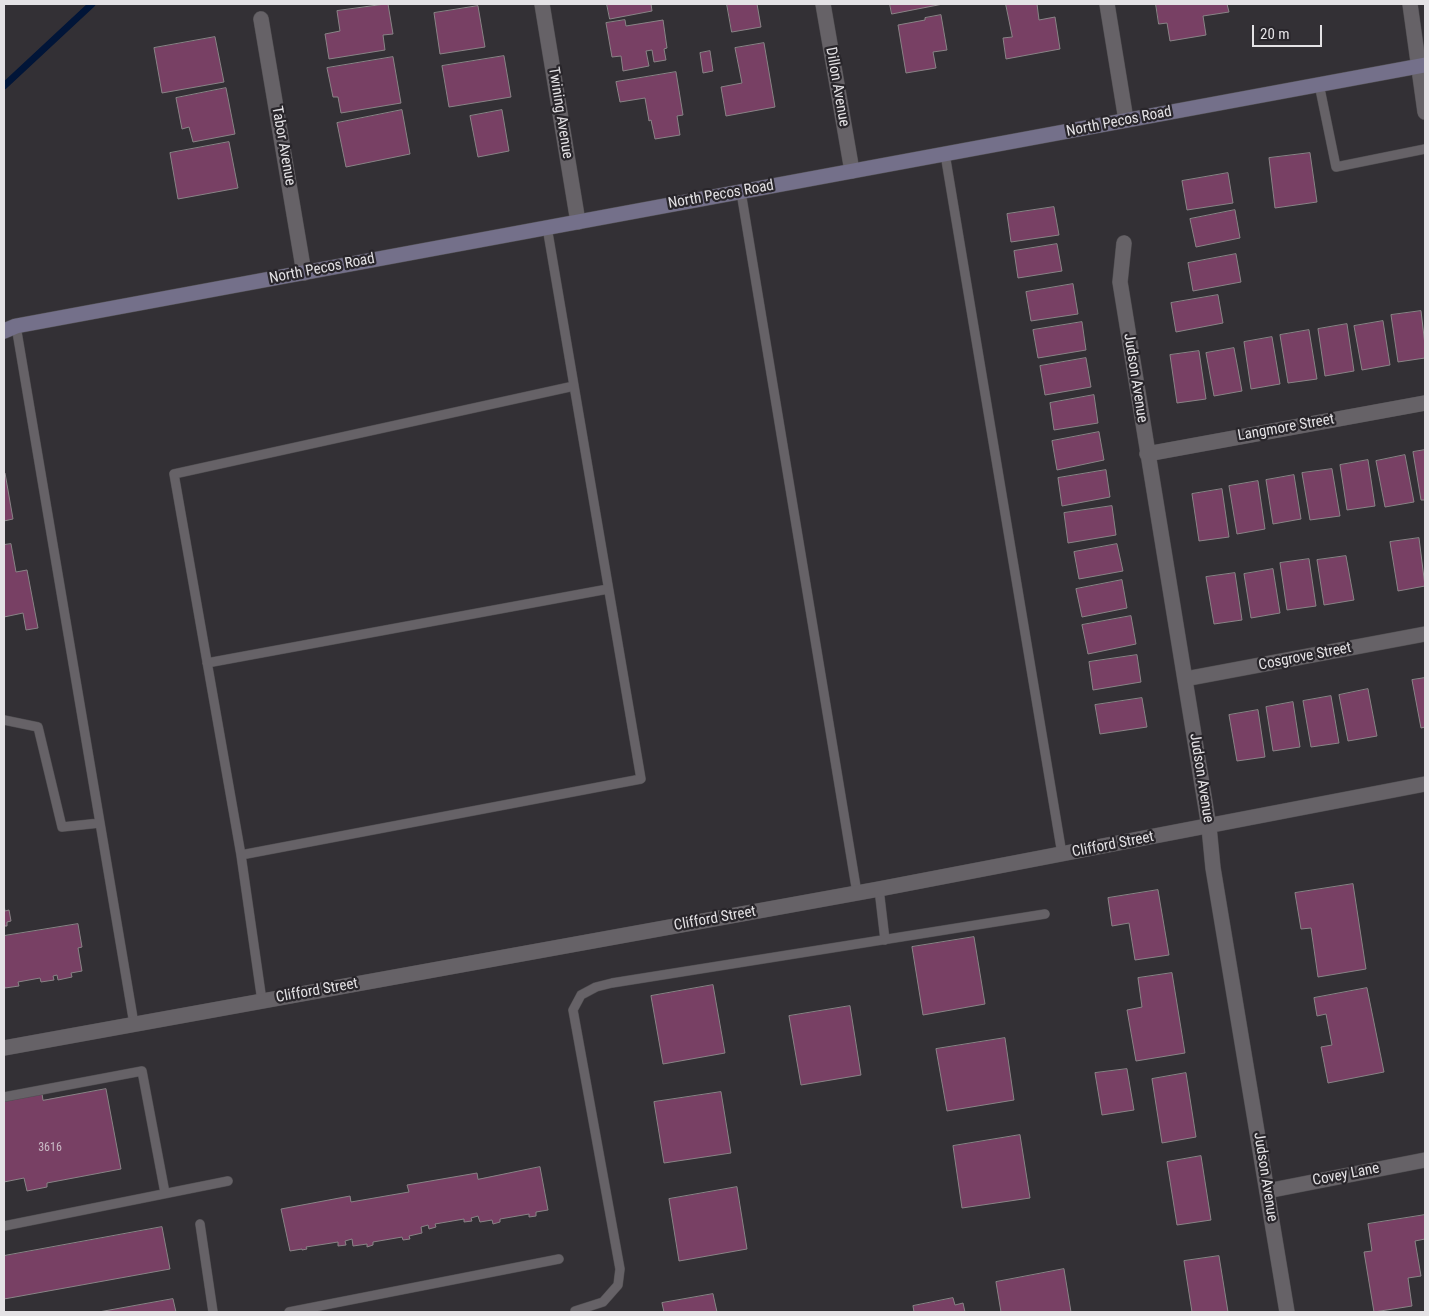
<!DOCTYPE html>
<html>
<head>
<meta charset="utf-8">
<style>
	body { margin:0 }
	#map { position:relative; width:1429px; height:1316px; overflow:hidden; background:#333035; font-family:"Roboto Condensed",sans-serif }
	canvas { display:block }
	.frame { position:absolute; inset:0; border:5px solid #e4e2e5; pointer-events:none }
	.scale { position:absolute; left:1252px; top:25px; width:70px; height:22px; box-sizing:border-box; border:2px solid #e4e2e5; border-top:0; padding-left:6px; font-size:15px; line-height:18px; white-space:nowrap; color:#e4e2e5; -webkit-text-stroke:4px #29262b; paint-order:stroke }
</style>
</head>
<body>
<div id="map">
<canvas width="1429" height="1316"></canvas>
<div class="frame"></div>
<div class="scale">20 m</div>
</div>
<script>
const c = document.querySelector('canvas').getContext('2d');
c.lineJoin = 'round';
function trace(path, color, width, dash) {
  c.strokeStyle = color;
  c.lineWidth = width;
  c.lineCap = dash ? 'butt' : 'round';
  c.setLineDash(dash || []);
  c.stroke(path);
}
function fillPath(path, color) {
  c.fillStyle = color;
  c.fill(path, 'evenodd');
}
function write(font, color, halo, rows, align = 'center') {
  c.font = font + ' "Roboto Condensed",sans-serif';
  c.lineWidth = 4.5;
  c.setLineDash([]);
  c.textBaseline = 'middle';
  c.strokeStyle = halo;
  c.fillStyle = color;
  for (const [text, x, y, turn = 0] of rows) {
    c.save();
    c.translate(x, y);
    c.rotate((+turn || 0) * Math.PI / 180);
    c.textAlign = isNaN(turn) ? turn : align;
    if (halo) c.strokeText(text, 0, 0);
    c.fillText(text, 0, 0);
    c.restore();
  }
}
trace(new Path2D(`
	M 4,86 L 92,4`), '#011538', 7);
const building = new Path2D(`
	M 388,4 L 393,34 L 383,35 L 385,50 L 329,59 L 325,34 L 340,31 L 337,11 Z
	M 607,4 L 651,4 L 652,11 L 610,19 Z
	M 727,4 L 757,4 L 761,27 L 732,32 Z
	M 890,4 L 943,4 L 892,14 Z
	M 1006,4 L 1037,4 L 1039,20 L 1055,17 L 1060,49 L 1006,59 L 1003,38 L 1012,37 Z
	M 1156,4 L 1227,4 L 1229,12 L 1203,16 L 1206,35 L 1170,41 L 1167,23 L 1159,24 Z
	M 478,6 L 485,47 L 440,54 L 434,13 Z
	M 941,15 L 947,50 L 933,52 L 936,68 L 906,73 L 898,25 L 925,20 L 925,18 Z
	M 625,20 L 626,26 L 663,20 L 667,48 L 664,49 L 666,60 L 654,62 L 652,50 L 646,51 L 649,66 L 623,71 L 621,56 L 612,57 L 606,23 Z
	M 215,37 L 224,82 L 162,93 L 154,48 Z
	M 764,43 L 775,107 L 726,116 L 721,87 L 742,83 L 735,48 Z
	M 710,51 L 713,71 L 703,73 L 700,53 Z
	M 504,56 L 511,97 L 449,107 L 442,66 Z
	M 393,57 L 401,103 L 341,113 L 338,97 L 333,97 L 327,68 Z
	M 676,72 L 683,115 L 677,116 L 680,135 L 655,139 L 651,120 L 649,121 L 645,98 L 620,102 L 616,82 Z
	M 226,88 L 235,134 L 193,142 L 189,127 L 182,129 L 176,98 Z
	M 402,110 L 410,154 L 346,167 L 337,123 Z
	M 502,110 L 509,151 L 478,157 L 470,116 Z
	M 229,142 L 238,188 L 178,199 L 170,153 Z
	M 1310,153 L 1317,202 L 1275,208 L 1269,158 Z
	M 1228,173 L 1233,203 L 1187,210 L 1182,181 Z
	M 1054,207 L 1059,235 L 1011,242 L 1007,214 Z
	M 1235,210 L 1240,238 L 1196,247 L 1190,219 Z
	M 1057,244 L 1062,271 L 1018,278 L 1014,251 Z
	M 1236,254 L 1241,282 L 1193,291 L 1188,263 Z
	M 1073,284 L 1078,314 L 1031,321 L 1026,292 Z
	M 1218,295 L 1223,323 L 1176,332 L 1171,303 Z
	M 1421,311 L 1425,345 L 1425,358 L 1398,362 L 1391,315 Z
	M 1383,321 L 1390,365 L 1362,370 L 1354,326 Z
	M 1082,322 L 1086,350 L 1038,358 L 1033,330 Z
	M 1347,324 L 1354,371 L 1325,376 L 1318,329 Z
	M 1309,330 L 1317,379 L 1288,383 L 1280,335 Z
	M 1272,337 L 1280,384 L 1251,389 L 1244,342 Z
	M 1234,348 L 1242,391 L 1214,396 L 1206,353 Z
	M 1199,351 L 1206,399 L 1177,403 L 1170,355 Z
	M 1086,358 L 1091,387 L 1045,395 L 1040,366 Z
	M 1094,395 L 1098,423 L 1054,430 L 1050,403 Z
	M 1099,432 L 1104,460 L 1057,470 L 1052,441 Z
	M 1425,450 L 1425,500 L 1421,500 L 1413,452 Z
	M 1405,455 L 1414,502 L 1385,507 L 1376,461 Z
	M 1368,460 L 1375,506 L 1347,510 L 1340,465 Z
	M 1332,469 L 1340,516 L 1310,520 L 1302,473 Z
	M 1106,470 L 1110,497 L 1062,506 L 1058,478 Z
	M 4,473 L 5,473 L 13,519 L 4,521 Z
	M 1294,475 L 1301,519 L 1273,524 L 1266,480 Z
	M 1258,481 L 1265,529 L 1237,534 L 1229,486 Z
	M 1222,489 L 1229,537 L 1199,541 L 1192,494 Z
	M 1112,506 L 1116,535 L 1068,543 L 1064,513 Z
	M 1419,538 L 1425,586 L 1398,591 L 1390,542 Z
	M 11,544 L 16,572 L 27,570 L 38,628 L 26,630 L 23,613 L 4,617 L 4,545 Z
	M 1117,544 L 1123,571 L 1079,579 L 1074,552 Z
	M 1346,556 L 1354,600 L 1324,605 L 1317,560 Z
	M 1309,559 L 1316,606 L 1287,610 L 1280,563 Z
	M 1273,569 L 1280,613 L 1251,618 L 1244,574 Z
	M 1235,573 L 1242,620 L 1214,624 L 1206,577 Z
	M 1122,580 L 1127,608 L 1082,617 L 1076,589 Z
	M 1131,616 L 1136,644 L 1088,654 L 1082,625 Z
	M 1137,655 L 1141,682 L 1093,690 L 1089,662 Z
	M 1425,678 L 1425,727 L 1421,728 L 1412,680 Z
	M 1368,689 L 1377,736 L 1348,741 L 1339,695 Z
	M 1331,696 L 1339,743 L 1311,747 L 1303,701 Z
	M 1142,698 L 1147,727 L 1100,734 L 1095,705 Z
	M 1293,702 L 1300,747 L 1273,751 L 1266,707 Z
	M 1258,710 L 1265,757 L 1237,761 L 1229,715 Z
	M 1353,884 L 1366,969 L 1318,977 L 1311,928 L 1301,929 L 1295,893 Z
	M 1158,890 L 1169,955 L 1135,960 L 1129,923 L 1112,926 L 1108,898 Z
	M 4,905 L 5,911 L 9,910 L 11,921 L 7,922 L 7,926 L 4,926 Z
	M 78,924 L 82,947 L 78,948 L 82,971 L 71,973 L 72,977 L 58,980 L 57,975 L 53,976 L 54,980 L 41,982 L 40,978 L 18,982 L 19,986 L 5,988 L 4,984 L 4,936 Z
	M 974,937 L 985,1004 L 923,1015 L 912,947 Z
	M 1172,973 L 1185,1053 L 1136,1061 L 1127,1010 L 1142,1007 L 1138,978 Z
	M 713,985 L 725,1053 L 663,1064 L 651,996 Z
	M 1367,988 L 1384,1072 L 1328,1083 L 1321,1047 L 1332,1045 L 1326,1014 L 1317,1016 L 1314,998 Z
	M 850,1006 L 861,1075 L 801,1085 L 789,1016 Z
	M 1005,1038 L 1014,1100 L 947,1111 L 936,1049 Z
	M 1127,1069 L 1134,1110 L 1102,1115 L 1095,1073 Z
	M 1186,1073 L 1196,1137 L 1162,1143 L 1152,1079 Z
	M 106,1089 L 121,1169 L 47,1183 L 47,1187 L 27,1191 L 24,1178 L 4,1182 L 4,1101 L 42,1094 L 43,1100 Z
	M 721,1092 L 731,1153 L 664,1163 L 654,1102 Z
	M 1020,1135 L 1030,1198 L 962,1208 L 953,1146 Z
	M 1201,1156 L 1211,1220 L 1177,1225 L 1167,1162 Z
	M 540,1167 L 548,1210 L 536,1212 L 536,1216 L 529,1217 L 529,1214 L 500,1219 L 500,1222 L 493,1224 L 492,1220 L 480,1222 L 478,1216 L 471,1218 L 472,1221 L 464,1222 L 464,1219 L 435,1224 L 436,1227 L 429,1229 L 428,1225 L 421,1227 L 422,1233 L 409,1236 L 410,1239 L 403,1240 L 402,1237 L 373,1242 L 373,1245 L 367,1247 L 367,1244 L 353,1246 L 352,1239 L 345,1241 L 346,1245 L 338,1246 L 338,1242 L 306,1247 L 307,1249 L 302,1250 L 302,1249 L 290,1251 L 281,1209 L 350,1196 L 351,1202 L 409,1192 L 407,1185 L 477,1173 L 478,1179 Z
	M 737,1187 L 747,1249 L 679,1261 L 669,1199 Z
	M 1425,1215 L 1425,1239 L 1415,1241 L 1421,1276 L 1408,1278 L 1412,1306 L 1374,1312 L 1364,1252 L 1372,1251 L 1368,1224 Z
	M 162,1227 L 170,1269 L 4,1299 L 4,1256 Z
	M 1219,1256 L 1228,1312 L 1192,1312 L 1184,1261 Z
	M 1064,1269 L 1071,1312 L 1001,1312 L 996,1282 Z
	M 713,1294 L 717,1312 L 664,1312 L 662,1303 Z
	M 953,1298 L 955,1305 L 963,1303 L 965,1312 L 914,1312 L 913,1306 Z
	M 173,1299 L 176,1312 L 99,1312 Z`);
fillPath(building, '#784064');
trace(building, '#898386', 1);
const service = new Path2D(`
	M 1319,84 L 1336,167 L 1425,149
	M 945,154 L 1062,854
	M 741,192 L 857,893
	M 16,326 L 134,1024
	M 207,663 L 608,589
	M 4,720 L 38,727 L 62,827 L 100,823
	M 241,855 L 641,779 L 547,227
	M 879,889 L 885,940
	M 262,1001 L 241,855 L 174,474 L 574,386
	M 4,1097 L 142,1071 L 165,1193
	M 200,1224 L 213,1312
	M 4,1226 L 228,1181
	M 289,1312 L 559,1259
	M 575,1312 L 575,1311 L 603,1302 L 618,1285 L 620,1269 L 573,1010 L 581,995 L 596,987 L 612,983 L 1045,914`);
const minor = new Path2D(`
	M 542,4 L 578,222
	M 823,4 L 852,171
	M 1107,4 L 1126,120
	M 1410,4 L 1425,112
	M 261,19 L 304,273
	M 1124,243 L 1120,282 L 1209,827
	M 1147,454 L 1425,403
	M 1185,679 L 1425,634
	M 1267,1191 L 1425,1160`);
const tertiary = new Path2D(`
	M 1209,827 L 1213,868 L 1287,1312
	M 4,1048 L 879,889 L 1425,784`);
const secondary = new Path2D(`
	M 4,331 L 16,326 L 1425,65`);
trace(service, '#4f4d50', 10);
trace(minor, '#4f4d50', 16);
trace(tertiary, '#4f4d50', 16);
trace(secondary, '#4f4d50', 16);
trace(service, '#666267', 9);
trace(minor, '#666267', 15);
trace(tertiary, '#666267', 15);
trace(secondary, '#74708a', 15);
write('12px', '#c9bac5', null, [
	["3616",50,1148]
]);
write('15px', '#e4e2e5', '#29262b', [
	["Dillon Avenue",837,87,80],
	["Twining Avenue",560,113,81],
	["North Pecos Road",1119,122,-11],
	["Tabor Avenue",283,146,80],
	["North Pecos Road",721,195,-10],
	["North Pecos Road",322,269,-11],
	["Judson Avenue",1135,378,81],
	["Langmore Street",1286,428,-10],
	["Cosgrove Street",1305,657,-11],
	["Judson Avenue",1201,778,81],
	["Clifford Street",1113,845,-11],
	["Clifford Street",715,919,-10],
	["Clifford Street",317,991,-10],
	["Covey Lane",1346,1175,-11],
	["Judson Avenue",1265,1177,81]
]);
</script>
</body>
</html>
